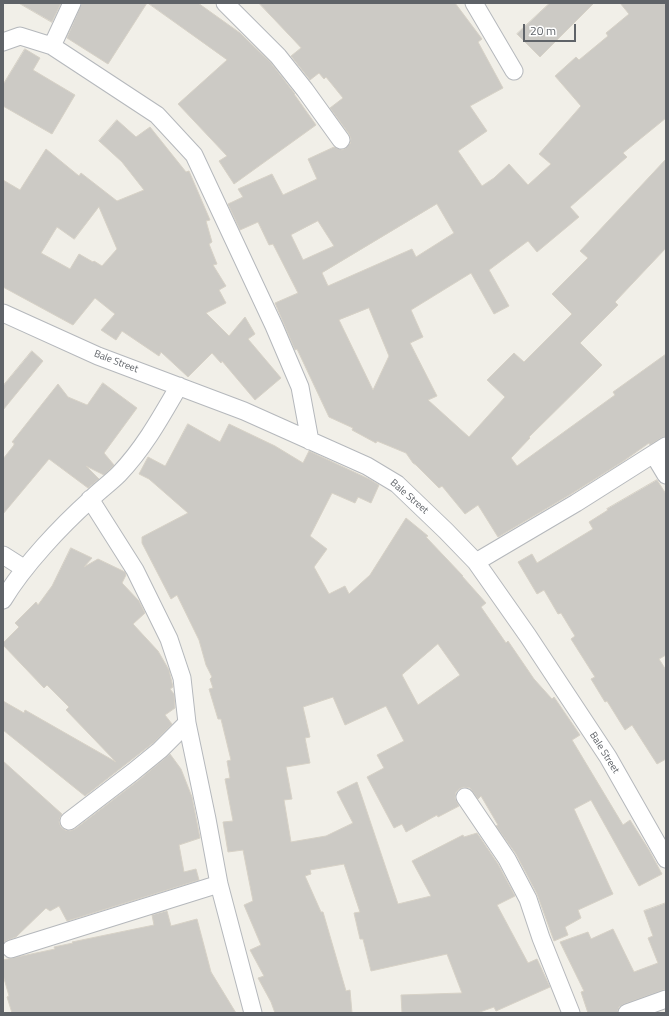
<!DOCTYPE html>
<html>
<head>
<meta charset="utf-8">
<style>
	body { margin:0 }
	#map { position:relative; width:669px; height:1016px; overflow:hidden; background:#f1efe8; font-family:"Titillium Web",sans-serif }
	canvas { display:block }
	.frame { position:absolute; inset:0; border:4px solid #5f6368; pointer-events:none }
	.scale { position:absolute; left:523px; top:24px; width:53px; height:18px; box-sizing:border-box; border:2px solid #5f6368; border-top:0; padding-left:5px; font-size:12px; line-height:14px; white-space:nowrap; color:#5f6368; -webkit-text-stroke:3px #fff; paint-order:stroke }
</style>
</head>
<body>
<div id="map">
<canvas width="669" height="1016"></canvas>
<div class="frame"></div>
<div class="scale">20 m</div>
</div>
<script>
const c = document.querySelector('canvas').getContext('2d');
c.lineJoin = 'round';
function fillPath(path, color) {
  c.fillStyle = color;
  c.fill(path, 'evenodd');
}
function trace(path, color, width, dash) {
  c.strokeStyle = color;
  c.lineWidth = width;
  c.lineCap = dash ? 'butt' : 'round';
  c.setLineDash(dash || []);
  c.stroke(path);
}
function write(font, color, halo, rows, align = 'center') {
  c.font = font + ' "Titillium Web",sans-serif';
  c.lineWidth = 3.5;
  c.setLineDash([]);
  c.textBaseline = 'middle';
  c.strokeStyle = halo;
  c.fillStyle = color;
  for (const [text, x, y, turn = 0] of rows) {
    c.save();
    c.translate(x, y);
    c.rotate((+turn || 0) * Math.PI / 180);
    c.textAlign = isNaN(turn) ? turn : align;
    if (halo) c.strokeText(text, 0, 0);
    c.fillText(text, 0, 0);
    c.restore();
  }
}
const building = new Path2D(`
	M 19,3 L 61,3 L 52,22 Z
	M 82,3 L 147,3 L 108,64 L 67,38 Z
	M 148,3 L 198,3 L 240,33 L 271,63 L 295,94 L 294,94 L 316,125 L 234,184 L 219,161 L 227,156 L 178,104 L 227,60 Z
	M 259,3 L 455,3 L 482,39 L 478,42 L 503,88 L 470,106 L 487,131 L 458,151 L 482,186 L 494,178 L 509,164 L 528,185 L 551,164 L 539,154 L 581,106 L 555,76 L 576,57 L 579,60 L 608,36 L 606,33 L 629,14 L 620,3 L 666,3 L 666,118 L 623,153 L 627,157 L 570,207 L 579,217 L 537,252 L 528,241 L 489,270 L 509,306 L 494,314 L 471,273 L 411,310 L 423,337 L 410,343 L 437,396 L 428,400 L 469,437 L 505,397 L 487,380 L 514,353 L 524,362 L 572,314 L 552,294 L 588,258 L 580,251 L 666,159 L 666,248 L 615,302 L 618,305 L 580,343 L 602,365 L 529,437 L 530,438 L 511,458 L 517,466 L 615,395 L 613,392 L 666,354 L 666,436 L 661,438 L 650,445 L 649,443 L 622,462 L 571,494 L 498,537 L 478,505 L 465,514 L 442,486 L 439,488 L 416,465 L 413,463 L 406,453 L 377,441 L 376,443 L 352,430 L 353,428 L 329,417 L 297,349 L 295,350 L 275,303 L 298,293 L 273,244 L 269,245 L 258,222 L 240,230 L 228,204 L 243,197 L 238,189 L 272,174 L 283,195 L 317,179 L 308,159 L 334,147 L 342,150 L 346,148 L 350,144 L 351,139 L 349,134 L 330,108 L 343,98 L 326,77 L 324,79 L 319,73 L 310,80 L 291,56 L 301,48 ZM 437,204 L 454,233 L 416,257 L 412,249 L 328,286 L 322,273 ZM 318,221 L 334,246 L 303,260 L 291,235 ZM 369,308 L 389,356 L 373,390 L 339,320 Z
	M 550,3 L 594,3 L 540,57 L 517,34 Z
	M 25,49 L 40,58 L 33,70 L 75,95 L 52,134 L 3,106 L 3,85 Z
	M 117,120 L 136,137 L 150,127 L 186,172 L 189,171 L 210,220 L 206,221 L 212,242 L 209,244 L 217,264 L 213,265 L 226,286 L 219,290 L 226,303 L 206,313 L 229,336 L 245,317 L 255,334 L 248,339 L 281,378 L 255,400 L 222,361 L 221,363 L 212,353 L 188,377 L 161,352 L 159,356 L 122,331 L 116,340 L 101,330 L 115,314 L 95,298 L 73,325 L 3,287 L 3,180 L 20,190 L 46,149 L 79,176 L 81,173 L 117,201 L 144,190 L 122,162 L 99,141 ZM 99,207 L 117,249 L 102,266 L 94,261 L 93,262 L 79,254 L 70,269 L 41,253 L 57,227 L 74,239 Z
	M 32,351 L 43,361 L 3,410 L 3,386 Z
	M 103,383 L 137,408 L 104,453 L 114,465 L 104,475 L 86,466 L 99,479 L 88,488 L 49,459 L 3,514 L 3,459 L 14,445 L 14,443 L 12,442 L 58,384 L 68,397 L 87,405 Z
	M 188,424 L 220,442 L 229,424 L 275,446 L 303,463 L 309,451 L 369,479 L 379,485 L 371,503 L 358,497 L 355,503 L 332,493 L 310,536 L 327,549 L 314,567 L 329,594 L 345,586 L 349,594 L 370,575 L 406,518 L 428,536 L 426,537 L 463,576 L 462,576 L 486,603 L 481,607 L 506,643 L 508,641 L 534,679 L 552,699 L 554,697 L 580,735 L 572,740 L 623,825 L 630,820 L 649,850 L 662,874 L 639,886 L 591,800 L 574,809 L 613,894 L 578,910 L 581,918 L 565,927 L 568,935 L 554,941 L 537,894 L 516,854 L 496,826 L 498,825 L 481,796 L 478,799 L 470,788 L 464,787 L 459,789 L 456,792 L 455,798 L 459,806 L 438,817 L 437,815 L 406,832 L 402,824 L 394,828 L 367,777 L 384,768 L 377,755 L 404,741 L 386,706 L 345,725 L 333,697 L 303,707 L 310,737 L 305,738 L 310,763 L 286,767 L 292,799 L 284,800 L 291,842 L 326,836 L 353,823 L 337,792 L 357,782 L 398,904 L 431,896 L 412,861 L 463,835 L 464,837 L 477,833 L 498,864 L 515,896 L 497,905 L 528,963 L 537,959 L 550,987 L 496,1011 L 494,1007 L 477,1013 L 402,1013 L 401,995 L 462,993 L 447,954 L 371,971 L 363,939 L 360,939 L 354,913 L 360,912 L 344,864 L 310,870 L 311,874 L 305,876 L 321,912 L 323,912 L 346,991 L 350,990 L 352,1013 L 275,1013 L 271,1002 L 258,978 L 264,976 L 250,950 L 261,945 L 244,905 L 253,901 L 243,850 L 228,852 L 223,822 L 233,821 L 225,779 L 230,778 L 227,761 L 231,760 L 221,719 L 218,719 L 209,689 L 213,688 L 210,679 L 212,677 L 206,665 L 199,640 L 177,595 L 171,599 L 142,543 L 142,537 L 188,513 L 149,479 L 139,474 L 148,457 L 165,466 ZM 438,644 L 460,675 L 418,705 L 402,675 Z
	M 657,480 L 666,494 L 666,655 L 659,659 L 666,670 L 666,759 L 657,764 L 632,725 L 625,730 L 607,701 L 605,702 L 591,679 L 595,677 L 571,639 L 575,636 L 561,613 L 558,614 L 544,590 L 537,594 L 518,562 L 532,554 L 537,563 L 593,529 L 589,522 L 608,510 L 607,509 Z
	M 71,548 L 92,558 L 84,567 L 98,559 L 125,572 L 126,575 L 122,583 L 139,601 L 145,613 L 133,624 L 158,651 L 169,670 L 173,687 L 170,689 L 174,694 L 175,708 L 165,715 L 172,724 L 153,743 L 85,796 L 3,730 L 3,701 L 24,713 L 25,710 L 116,762 L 66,710 L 69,707 L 47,685 L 44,688 L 3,645 L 3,643 L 19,627 L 15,623 L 36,602 L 38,605 L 52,586 Z
	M 170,754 L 181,769 L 192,797 L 200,838 L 179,845 L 184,872 L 196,869 L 199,880 L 67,921 L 59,906 L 50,911 L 46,908 L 16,937 L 8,940 L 3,943 L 3,761 L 62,814 L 60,818 L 59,822 L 61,827 L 65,830 L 70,831 L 75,829 L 139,780 Z
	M 666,903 L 666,989 L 624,1004 L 619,1007 L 617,1013 L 588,1013 L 581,992 L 584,991 L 560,942 L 588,932 L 591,939 L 613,929 L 634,972 L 658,963 L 648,938 L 653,936 L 644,911 Z
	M 167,911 L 171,926 L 197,919 L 211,972 L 236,1013 L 12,1013 L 7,997 L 9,996 L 3,975 L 3,960 L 55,949 L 54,947 L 73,943 L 72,942 L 154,925 L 152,915 Z`);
fillPath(building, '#cccac5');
trace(building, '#d6d1c6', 1);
const minor = new Path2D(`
	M 225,3 L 278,56 L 305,90 L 341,140
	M 474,3 L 514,71
	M 3,42 L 20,36 L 52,46 L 157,115 L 194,155 L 274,326 L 300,387 L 310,441
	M 52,46 L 72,3
	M 3,313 L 98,356 L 244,411 L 367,466 L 397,484 L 446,531 L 476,562 L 528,636 L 608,757 L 666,859
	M 654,455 L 666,475
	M 90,499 L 135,570 L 169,639 L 182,678 L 187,723 L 207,819 L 219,884 L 253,1013
	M 3,555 L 25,569
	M 476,562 L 576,503 L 666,446
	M 3,600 C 24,565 61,526 91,499 C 100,490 110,483 119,474 C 144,448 161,417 179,386
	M 465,797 L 507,859 L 528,899 L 541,938 L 571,1013
	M 69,821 L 133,772 L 160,750 L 187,723
	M 11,949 L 219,884
	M 627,1013 L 666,999`);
trace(minor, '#b5b8bc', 19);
trace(minor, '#fff', 17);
write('10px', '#5f6368', '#fff', [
	["Bale Street",116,362,21],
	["Bale Street",409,497,41],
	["Bale Street",604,753,58]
]);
</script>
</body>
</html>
